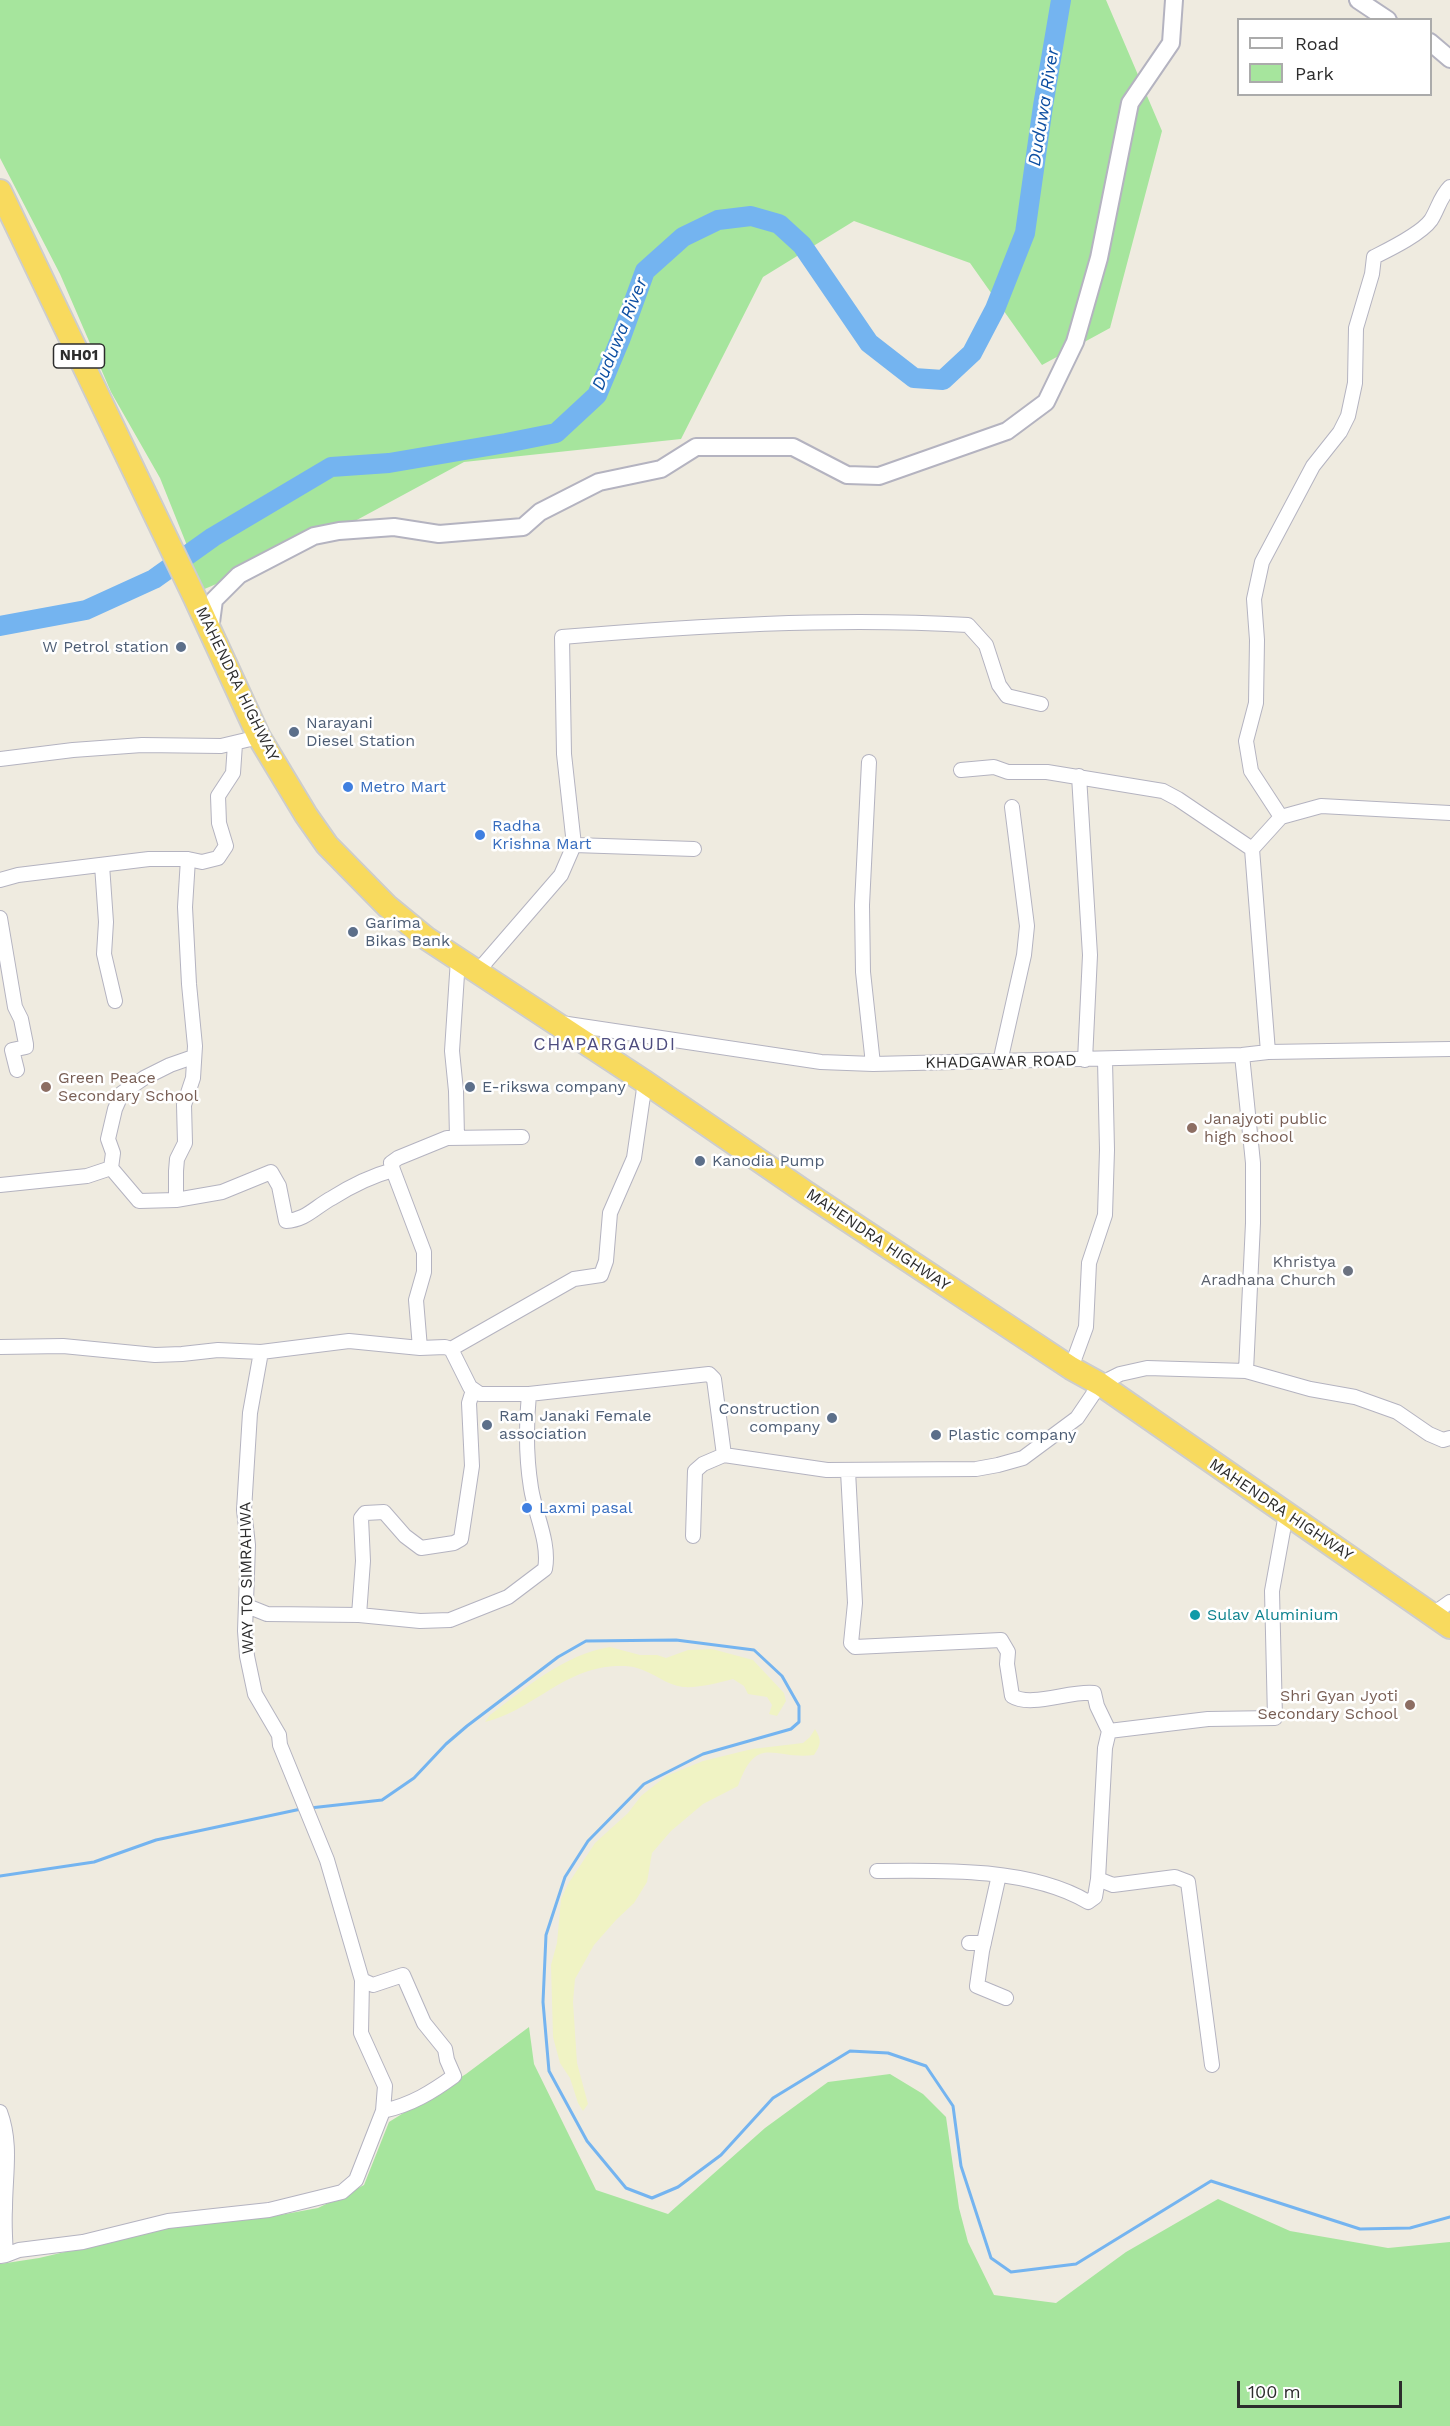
<!DOCTYPE html>
<html>
<head>
<meta charset="utf-8">
<style>
	body { margin:0 }
	#map { position:relative; width:1450px; height:2426px; overflow:hidden; background:#efebe0; font-family:"Work Sans",sans-serif }
	canvas { display:block }
	.legend { position:absolute; left:1237px; top:18px; width:195px; height:78px; box-sizing:border-box; background:#fff; border:2px solid #ababab; margin:0; padding:8px 10px; list-style:none; font-size:18px; color:#2d2d2d }
	.legend li { display:flex; align-items:center; gap:12px; height:30px }
	.legend b { width:30px; border:2px solid #ababab }
	.scale { position:absolute; left:1237px; top:2381px; width:165px; height:27px; box-sizing:border-box; border:3px solid #2d2d2d; border-top:0; padding-left:8px; font-size:18px; line-height:21px; white-space:nowrap; color:#2d2d2d; -webkit-text-stroke:4px #fff; paint-order:stroke }
</style>
</head>
<body>
<div id="map">
<canvas width="1450" height="2426"></canvas>
<ul class="legend">
<li><b style="height:8px;background:#fff"></b>Road</li>
<li><b style="height:16px;background:#a6e59d"></b>Park</li>
</ul>
<div class="scale">100 m</div>
</div>
<script>
const c = document.querySelector('canvas').getContext('2d');
c.lineJoin = 'round';
function fillPath(path, color) {
  c.fillStyle = color;
  c.fill(path, 'evenodd');
}
function trace(path, color, width, dash) {
  c.strokeStyle = color;
  c.lineWidth = width;
  c.lineCap = dash ? 'butt' : 'round';
  c.setLineDash(dash || []);
  c.stroke(path);
}
function write(font, color, halo, rows, align = 'center') {
  c.font = font + ' "Work Sans",sans-serif';
  c.lineWidth = 5;
  c.setLineDash([]);
  c.textBaseline = 'middle';
  c.strokeStyle = halo;
  c.fillStyle = color;
  for (const [text, x, y, turn = 0] of rows) {
    c.save();
    c.translate(x, y);
    c.rotate((+turn || 0) * Math.PI / 180);
    c.textAlign = isNaN(turn) ? turn : align;
    if (halo) c.strokeText(text, 0, 0);
    c.fillText(text, 0, 0);
    c.restore();
  }
}
fillPath(new Path2D(`
	M 0,0 L 1106,0 L 1162,131 L 1110,328 L 1042,365 L 970,263 L 854,221 L 763,277 L 681,439 L 464,462 L 318,541 L 195,593 L 186,543 L 160,478 L 111,392 L 60,274 L 0,158 Z
	M 529,2027 L 534,2064 L 596,2190 L 668,2214 L 765,2128 L 828,2082 L 890,2074 L 923,2094 L 946,2117 L 959,2208 L 968,2242 L 994,2295 L 1056,2303 L 1126,2252 L 1218,2199 L 1290,2231 L 1388,2248 L 1450,2242 L 1450,2426 L 0,2426 L 0,2264 L 39,2258 L 168,2228 L 269,2217 L 318,2208 L 364,2185 L 389,2122 L 466,2074 Z`), '#a6e59d');
fillPath(new Path2D(`
	M 610,1647 L 640,1655 L 657,1655 L 666,1658 L 688,1650 L 712,1649 L 753,1660 L 784,1693 L 786,1701 L 777,1716 L 769,1714 L 772,1705 L 767,1697 L 748,1694 L 744,1686 L 733,1679 C 717,1683 700,1688 683,1687 C 666,1685 653,1672 637,1668 C 629,1665 613,1666 605,1667 C 559,1674 528,1712 485,1722 L 490,1715 C 527,1687 563,1655 610,1647 Z
	M 815,1729 C 822,1741 821,1744 814,1755 C 773,1760 757,1733 738,1786 L 703,1804 L 671,1831 L 652,1853 L 647,1882 L 634,1903 L 616,1920 L 594,1945 L 575,1979 L 573,2002 L 577,2063 L 588,2104 L 583,2111 L 578,2103 L 570,2078 L 560,2063 L 553,2037 L 551,1965 L 557,1943 L 561,1899 L 568,1884 L 595,1843 L 628,1813 L 641,1796 L 666,1776 L 703,1761 L 752,1749 L 803,1743 L 810,1737 Z`), '#f0f3c4');
trace(new Path2D(`
	M 310,1808 L 382,1800 L 414,1778 L 446,1744 L 467,1726 L 558,1657 L 586,1641 L 676,1640 L 754,1650 L 782,1676 L 799,1706 L 799,1722 L 791,1729 L 703,1754 L 644,1784 L 588,1841 L 565,1877 L 546,1935 L 543,2002 L 549,2071 L 587,2141 L 626,2188 L 652,2198 L 678,2187 L 721,2155 L 773,2098 L 850,2051 L 888,2053 L 926,2066 L 953,2106 L 961,2166 L 991,2258 L 1011,2272 L 1076,2264 L 1211,2181 L 1360,2229 L 1410,2228 L 1450,2217
	M 0,1876 L 94,1862 L 156,1840 L 301,1809`), '#74b4f0', 3);
trace(new Path2D(`
	M 0,626 L 86,610 L 154,579 L 213,537 L 331,467 L 389,463 L 506,443 L 556,433 L 597,395 L 620,340 L 645,271 L 683,237 L 718,220 L 751,216 L 779,224 L 802,245 L 869,343 L 914,378 L 943,380 L 972,353 L 995,309 L 1025,233 L 1043,106 L 1061,0`), '#74b4f0', 20);
const minor = new Path2D(`
	M 0,759 L 73,750 L 142,745 L 221,746 L 259,737
	M 869,762 L 862,905 L 863,972 L 873,1064
	M 961,770 L 994,767 L 1008,772 L 1047,772 L 1163,791 L 1178,799 L 1252,849 L 1268,1052
	M 1079,776 L 1090,955 L 1085,1060
	M 1281,817 L 1251,771 L 1246,741 L 1256,703 L 1257,640 L 1254,599 L 1262,562 L 1313,466 L 1340,432 L 1348,416 L 1355,383 L 1356,328 L 1372,274 L 1374,257 C 1390,249 1421,234 1431,220 C 1438,209 1440,197 1450,187
	M 574,845 L 694,849
	M 1252,849 L 1281,817 L 1321,806 L 1450,813
	M 102,865 L 106,922 L 104,954 L 115,1001
	M 0,880 L 18,875 L 149,859 L 188,859
	M 0,918 L 15,1007 L 21,1019 L 26,1044 L 26,1047 L 12,1050 L 17,1070
	M 477,972 L 561,875 L 574,845 L 564,754 L 562,637 C 697,626 832,617 968,625 L 986,645 L 999,685 L 1007,696 L 1041,704
	M 561,1023 L 821,1062 L 873,1064 L 1242,1055 L 1268,1052 L 1450,1049
	M 1242,1055 L 1253,1163 L 1253,1223 L 1246,1371
	M 1000,1062 L 1024,955 L 1027,926 L 1012,807
	M 457,1138 L 456,1091 L 452,1051 L 458,959
	M 111,1168 L 139,1201 L 176,1200 L 222,1192 L 271,1172 L 279,1186 L 286,1221 C 306,1220 315,1207 332,1198 C 351,1186 371,1176 393,1170 L 424,1252 L 424,1272 L 416,1300 L 420,1348
	M 393,1170 L 391,1163 L 398,1158 L 447,1138 L 522,1137
	M 0,1185 L 87,1176 L 111,1168 L 113,1153 L 108,1139 L 115,1109 L 122,1093 L 144,1078 L 170,1065 L 193,1057
	M 176,1200 L 176,1171 L 177,1159 L 185,1143 L 184,1105 L 193,1078 L 195,1046 L 189,984 L 185,907 L 188,859 L 202,862 L 218,858 L 226,846 L 219,823 L 218,796 L 233,773 L 235,744
	M 0,1347 L 63,1346 L 155,1355 L 182,1354 L 218,1350 L 261,1352 L 349,1341 L 420,1348 L 445,1347 L 451,1349 L 470,1387 L 480,1394 L 529,1394 L 709,1374 L 714,1379 L 724,1455 L 827,1470 L 976,1469 L 998,1465 L 1023,1458 L 1077,1418 L 1100,1384 L 1120,1374 L 1147,1368 L 1246,1371 L 1310,1389 L 1355,1397 L 1397,1412 L 1429,1434 L 1443,1440 L 1450,1438
	M 451,1349 L 574,1279 L 601,1275 L 606,1261 L 610,1213 L 634,1158 L 645,1082
	M 1071,1368 L 1086,1327 L 1089,1263 L 1105,1215 L 1107,1150 L 1105,1060
	M 848,1471 L 855,1603 L 851,1643 L 855,1647 L 1001,1640 L 1008,1652 L 1007,1664 L 1012,1696 C 1031,1708 1071,1690 1094,1693 L 1097,1706 L 1109,1731 L 1105,1748 L 1098,1879 L 1095,1897 L 1088,1902 C 1031,1868 942,1870 877,1871
	M 693,1536 L 695,1471 L 703,1464 L 724,1455
	M 247,1606 L 267,1614 L 359,1615 L 420,1621 L 450,1620 L 508,1597 L 545,1569 C 550,1543 535,1514 531,1488 C 526,1457 526,1425 529,1394
	M 1433,1614 L 1450,1602
	M 359,1615 L 363,1561 L 361,1518 L 365,1513 L 384,1512 L 405,1536 L 421,1548 L 454,1543 L 461,1539 L 472,1466 L 469,1403 L 473,1390
	M 1109,1731 L 1208,1719 L 1275,1718 L 1272,1591 L 1286,1514
	M 999,1875 L 982,1951 L 977,1986 L 1006,1998
	M 1098,1879 L 1113,1885 L 1175,1877 L 1188,1882 L 1212,2065
	M 969,1943 L 984,1943
	M 362,1980 L 361,2033 L 385,2086 L 383,2111
	M 0,2112 C 12,2144 5,2175 5,2208 C 4,2224 5,2239 6,2255 L 0,2256
	M 6,2255 L 19,2250 L 83,2242 L 168,2221 L 269,2210 L 342,2192 L 356,2180 L 383,2111 C 411,2105 432,2092 454,2076 L 447,2060 L 445,2049 L 424,2023 L 403,1975 L 373,1985 L 362,1980 L 327,1860 L 280,1745 L 279,1735 L 255,1694 L 247,1656 L 245,1631 L 248,1545 L 244,1510 L 250,1413 L 261,1352`);
const tertiary = new Path2D(`
	M 1358,0 L 1388,20
	M 1430,42 L 1450,59
	M 210,630 L 214,600 L 239,575 L 314,536 L 339,531 L 394,527 L 439,534 L 523,527 L 540,512 L 599,482 L 661,469 L 696,447 L 793,447 L 847,475 L 879,476 L 1007,431 L 1046,402 L 1075,342 L 1099,258 L 1130,103 L 1171,43 L 1174,0`);
const trunk = new Path2D(`
	M 0,191 L 195,598 L 259,737 L 306,815 L 327,845 L 387,906 L 426,938 L 645,1082 L 805,1192 L 1071,1368 L 1100,1384 L 1450,1627`);
trace(minor, '#b4b3c0', 16);
trace(tertiary, '#b4b3c0', 20);
trace(trunk, '#cdcdcd', 26);
trace(minor, '#fff', 14);
trace(tertiary, '#fff', 16);
trace(trunk, '#f8da5e', 22);
for (const [x, y, r, color] of [
	[181,647,6,"#5c6f8a"],
	[294,732,6,"#5c6f8a"],
	[348,787,6,"#3f7fe0"],
	[480,835,6,"#3f7fe0"],
	[353,932,6,"#5c6f8a"],
	[46,1087,6,"#8d6e63"],
	[470,1087,6,"#5c6f8a"],
	[1192,1128,6,"#8d6e63"],
	[700,1161,6,"#5c6f8a"],
	[1348,1271,6,"#6b7280"],
	[832,1418,6,"#5c6f8a"],
	[487,1425,6,"#5c6f8a"],
	[936,1435,6,"#5c6f8a"],
	[527,1508,6,"#3f7fe0"],
	[1195,1615,6,"#0f9aa8"],
	[1410,1705,6,"#8d6e63"]
]) {
  const dot = new Path2D();
  dot.arc(x, y, r, 0, 2 * Math.PI);
  c.fillStyle = color;
  c.fill(dot);
  trace(dot, '#fff', 2);
}
for (const [x, y, w] of [
	[79,356,51]
]) {
  const box = new Path2D();
  box.roundRect(x - w / 2, y - 12, w, 24, 4.5);
  c.fillStyle = '#fff';
  c.fill(box);
  trace(box, '#2d2d2d', 1.5);
}
write('bold 15px', '#2d2d2d', null, [
	["NH01",79,356]
]);
write('16px', '#4e5e75', '#fff', [
	["W Petrol station",169,647,"right"],
	["Narayani",306,723],
	["Diesel Station",306,741],
	["Garima",365,923],
	["Bikas Bank",365,941],
	["E-rikswa company",482,1087],
	["Kanodia Pump",712,1161],
	["Construction",820,1409,"right"],
	["company",820,1427,"right"],
	["Ram Janaki Female",499,1416],
	["association",499,1434],
	["Plastic company",948,1435]
], 'left');
write('16px', '#2d2d2d', '#fff', [
	["MAHENDRA HIGHWAY",237,684,64],
	["KHADGAWAR ROAD",1001,1062,-1],
	["MAHENDRA HIGHWAY",878,1240,34],
	["MAHENDRA HIGHWAY",1281,1510,34],
	["WAY TO SIMRAHWA",247,1578,-91]
]);
write('16px', '#366cbe', '#fff', [
	["Metro Mart",360,787],
	["Radha",492,826],
	["Krishna Mart",492,844],
	["Laxmi pasal",539,1508]
], 'left');
write('16px', '#785e54', '#fff', [
	["Green Peace",58,1078],
	["Secondary School",58,1096],
	["Janajyoti public",1204,1119],
	["high school",1204,1137],
	["Shri Gyan Jyoti",1398,1696,"right"],
	["Secondary School",1398,1714,"right"]
], 'left');
write('16px', '#5b616d', '#fff', [
	["Khristya",1336,1262],
	["Aradhana Church",1336,1280]
], 'right');
write('16px', '#0d838f', '#fff', [
	["Sulav Aluminium",1207,1615]
], 'left');
write('italic 18px', '#0d4fa2', '#fff', [
	["Duduwa River",1044,107,-81],
	["Duduwa River",620,334,-68]
]);
c.letterSpacing = '1.5px';
write('18px', '#4e4d7f', '#fff', [
	["CHAPARGAUDI",605,1045]
]);
c.letterSpacing = '0px';
</script>
</body>
</html>
